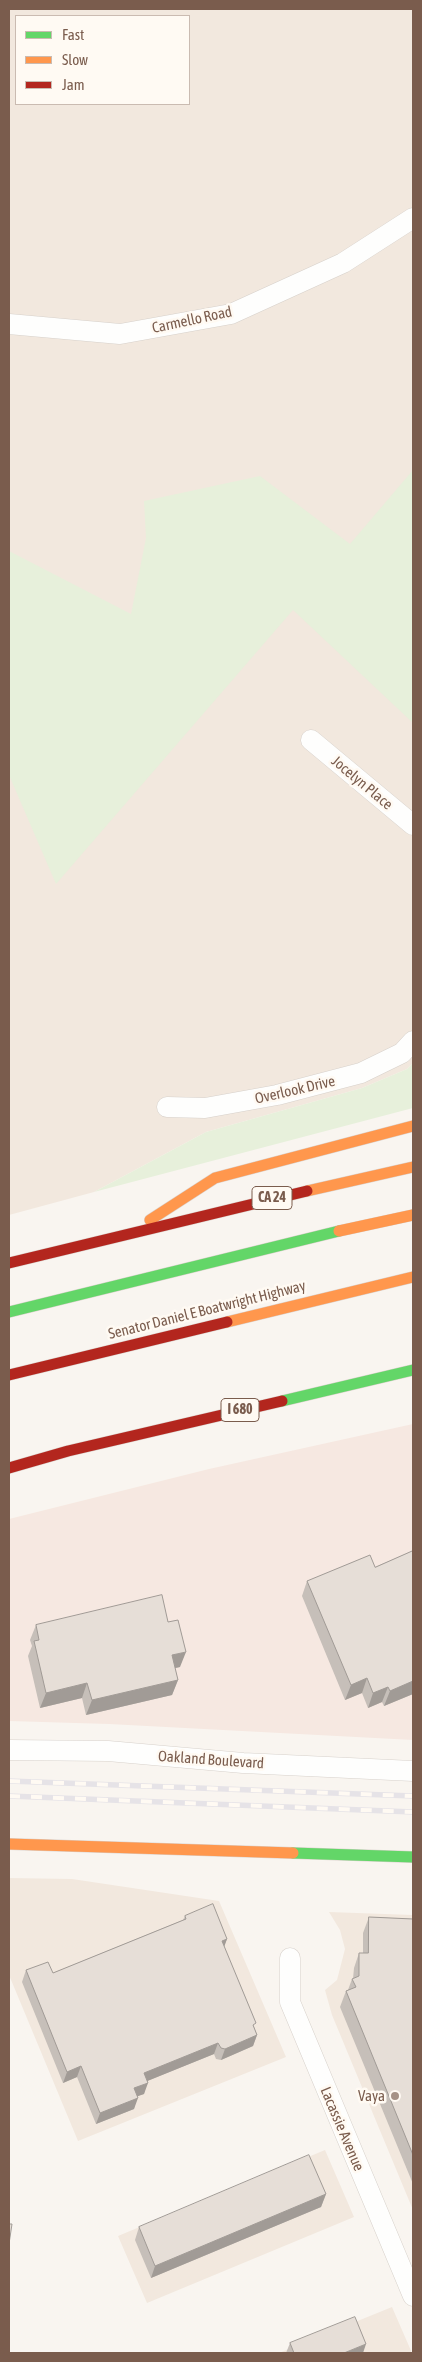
<!DOCTYPE html>
<html>
<head>
<meta charset="utf-8">
<style>
	body { margin:0 }
	#map { position:relative; width:422px; height:2362px; overflow:hidden; background:#f9f5f0; font-family:"Asap Condensed",sans-serif }
	canvas { display:block }
	.frame { position:absolute; inset:0; border:10px solid #7a5c4d; pointer-events:none }
	.legend { position:absolute; left:15px; top:15px; width:175px; height:90px; box-sizing:border-box; background:#fffaf3; border:1px solid #cabbb1; margin:0; padding:6px 9px; list-style:none; font-size:15px; color:#7a5c4d }
	.legend li { display:flex; align-items:center; gap:10px; height:25px }
	.legend b { width:25px; border:1px solid #cabbb1 }
</style>
</head>
<body>
<div id="map">
<canvas width="422" height="2362"></canvas>
<div class="frame"></div>
<ul class="legend">
<li><b style="height:6px;background:#63d668"></b>Fast</li>
<li><b style="height:6px;background:#ff974d"></b>Slow</li>
<li><b style="height:6px;background:#b3261e"></b>Jam</li>
</ul>
</div>
<script>
const c = document.querySelector('canvas').getContext('2d');
c.lineJoin = 'round';
function fillPath(path, color) {
  c.fillStyle = color;
  c.fill(path, 'evenodd');
}
function trace(path, color, width, dash) {
  c.strokeStyle = color;
  c.lineWidth = width;
  c.lineCap = dash ? 'butt' : 'round';
  c.setLineDash(dash || []);
  c.stroke(path);
}
function write(font, color, halo, rows, align = 'center') {
  c.font = font + ' "Asap Condensed",sans-serif';
  c.lineWidth = 5;
  c.setLineDash([]);
  c.textBaseline = 'middle';
  c.strokeStyle = halo;
  c.fillStyle = color;
  for (const [text, x, y, turn = 0] of rows) {
    c.save();
    c.translate(x, y);
    c.rotate((+turn || 0) * Math.PI / 180);
    c.textAlign = isNaN(turn) ? turn : align;
    if (halo) c.strokeText(text, 0, 0);
    c.fillText(text, 0, 0);
    c.restore();
  }
}
fillPath(new Path2D(`
	M 9,9 L 413,9 L 413,1063 L 407,1069 L 362,1088 L 206,1132 L 94,1192 L 9,1215 ZM 16,16 L 189,16 L 189,104 L 16,104 Z
	M 9,1878 L 72,1879 L 219,1901 L 286,2057 L 78,2141 L 9,1975 Z
	M 329,1912 L 413,1915 L 413,2210 L 332,2015 L 325,1990 L 337,1980 L 345,1949 L 340,1930 Z
	M 325,2150 L 354,2217 L 147,2303 L 118,2236 Z
	M 392,2307 L 412,2353 L 279,2353 Z`), '#f2e8de');
fillPath(new Path2D(`
	M 413,1424 L 413,1740 L 109,1724 L 9,1721 L 9,1519 L 209,1469 Z`), '#f6e8e1');
fillPath(new Path2D(`
	M 413,470 L 413,723 L 293,610 L 56,884 L 9,775 L 9,551 L 131,614 L 146,538 L 144,501 L 260,476 L 350,544 Z
	M 413,1063 L 413,1108 L 94,1192 L 206,1132 L 362,1088 L 407,1069 Z`), '#e7f0db');
const street = new Path2D(`
	M 9,324 L 120,334 L 231,314 L 343,263 L 413,218
	M 311,740 L 413,825
	M 167,1107 L 205,1108 L 277,1095 L 361,1073 L 402,1053 L 413,1041
	M 9,1750 L 108,1751 L 243,1763 L 413,1771
	M 290,1958 L 290,2002 L 413,2296`);
const fast = new Path2D(`
	M 9,1312 L 339,1231
	M 282,1401 L 413,1370
	M 293,1853 L 413,1857`);
const slow = new Path2D(`
	M 307,1191 L 413,1167
	M 150,1220 L 215,1178 L 413,1126
	M 339,1231 L 413,1215
	M 227,1322 L 413,1277
	M 9,1844 L 293,1853`);
const jam = new Path2D(`
	M 9,1263 L 307,1191
	M 9,1375 L 227,1322
	M 9,1468 L 68,1451 L 282,1401`);
trace(street, '#d7d1cb', 21);
trace(fast, '#dad1cc', 12);
trace(slow, '#dad1cc', 12);
trace(jam, '#dad1cc', 12);
trace(street, '#fefefd', 20);
trace(fast, '#63d668', 11);
trace(slow, '#ff974d', 11);
trace(jam, '#b3261e', 11);
const rail = new Path2D(`
	M 9,1781 L 413,1796
	M 9,1796 L 413,1812`);
trace(rail, '#e6e3e7', 5.5);
trace(rail, '#fffaf3', 4, [11]);
fillPath(new Path2D(`
	M 413,1551 L 413,1694 L 384,1706 L 382,1702 L 368,1708 L 362,1693 L 345,1700 L 302,1596 L 307,1581 L 375,1567 Z
	M 168,1622 L 180,1667 L 175,1668 L 178,1680 L 172,1695 L 86,1715 L 82,1698 L 40,1708 L 28,1656 L 32,1646 L 30,1640 L 36,1625 Z
	M 185,1916 L 227,1939 L 224,1946 L 257,2035 L 253,2046 L 221,2060 L 216,2059 L 214,2054 L 147,2081 L 144,2094 L 137,2096 L 134,2109 L 96,2124 L 77,2077 L 63,2083 L 22,1982 L 26,1970 L 53,1973 L 183,1920 Z
	M 369,1917 L 413,1919 L 413,2184 L 340,2007 L 346,1991 L 348,1990 L 352,1979 L 353,1979 L 354,1968 L 359,1953 L 363,1953 L 363,1933 Z
	M 326,2194 L 321,2207 L 151,2278 L 135,2240 L 139,2227 Z
	M 290,2343 L 363,2353 L 286,2353 Z`), '#c6bfb9');
fillPath(new Path2D(`
	M 186,1652 L 180,1667 L 166,1670 L 172,1655 Z
	M 367,1678 L 362,1693 L 345,1700 L 351,1685 Z
	M 178,1680 L 172,1695 L 86,1715 L 92,1700 Z
	M 413,1681 L 413,1694 L 384,1706 L 390,1691 Z
	M 87,1683 L 82,1698 L 40,1708 L 46,1693 Z
	M 388,1687 L 382,1702 L 368,1708 L 373,1693 Z
	M 227,1939 L 223,1950 L 222,1941 Z
	M 257,2035 L 253,2046 L 221,2060 L 225,2049 Z
	M 218,2043 L 214,2054 L 140,2084 L 144,2073 Z
	M 81,2066 L 77,2077 L 63,2083 L 67,2072 Z
	M 148,2083 L 144,2094 L 130,2099 L 134,2088 Z
	M 138,2098 L 134,2109 L 96,2124 L 100,2113 Z
	M 326,2194 L 321,2207 L 151,2278 L 155,2266 Z
	M 366,2344 L 363,2353 L 344,2353 Z`), '#a19b96');
const building = new Path2D(`
	M 413,1551 L 413,1681 L 390,1691 L 388,1687 L 373,1693 L 367,1678 L 351,1685 L 307,1581 L 370,1555 L 375,1567 Z
	M 162,1595 L 168,1622 L 178,1620 L 186,1652 L 172,1655 L 178,1680 L 92,1700 L 87,1683 L 46,1693 L 34,1641 L 39,1640 L 36,1625 Z
	M 213,1904 L 227,1939 L 222,1941 L 256,2023 L 253,2025 L 257,2035 L 225,2049 L 221,2048 L 218,2043 L 144,2073 L 148,2083 L 134,2088 L 138,2098 L 100,2113 L 81,2066 L 67,2072 L 26,1970 L 48,1962 L 53,1973 L 186,1919 L 185,1916 Z
	M 369,1917 L 413,1919 L 413,2155 L 346,1991 L 356,1987 L 352,1979 L 359,1976 L 359,1953 L 368,1953 Z
	M 309,2155 L 326,2194 L 155,2266 L 139,2227 Z
	M 9,2224 L 12,2224 L 9,2244 Z
	M 355,2317 L 366,2344 L 344,2353 L 294,2353 L 290,2343 Z`);
fillPath(building, '#e6ded7');
trace(building, '#a19b96', 1);
for (const [x, y, r, color] of [
	[395,2096,5,"#a69286"]
]) {
  const dot = new Path2D();
  dot.arc(x, y, r, 0, 2 * Math.PI);
  c.fillStyle = color;
  c.fill(dot);
  trace(dot, '#fffaf3', 2);
}
for (const [x, y, w] of [
	[272,1198,40],
	[240,1410,38]
]) {
  const box = new Path2D();
  box.roundRect(x - w / 2, y - 11.5, w, 23, 4);
  c.fillStyle = '#fffaf3';
  c.fill(box);
  trace(box, '#7a5c4d', 1);
}
write('bold 14px', '#7a5c4d', null, [
	["CA 24",272,1198],
	["I 680",240,1410]
]);
write('15px', '#7a5c4d', '#fffaf3', [
	["Carmello Road",192,320,-12],
	["Jocelyn Place",362,783,40],
	["Overlook Drive",295,1090,-13],
	["Senator Daniel E Boatwright Highway",207,1310,-14],
	["Oakland Boulevard",211,1760,4],
	["Lacassie Avenue",342,2129,67]
]);
write('15px', '#7a5c4d', '#fffaf3', [
	["Vaya",385,2096]
], 'right');
</script>
</body>
</html>
